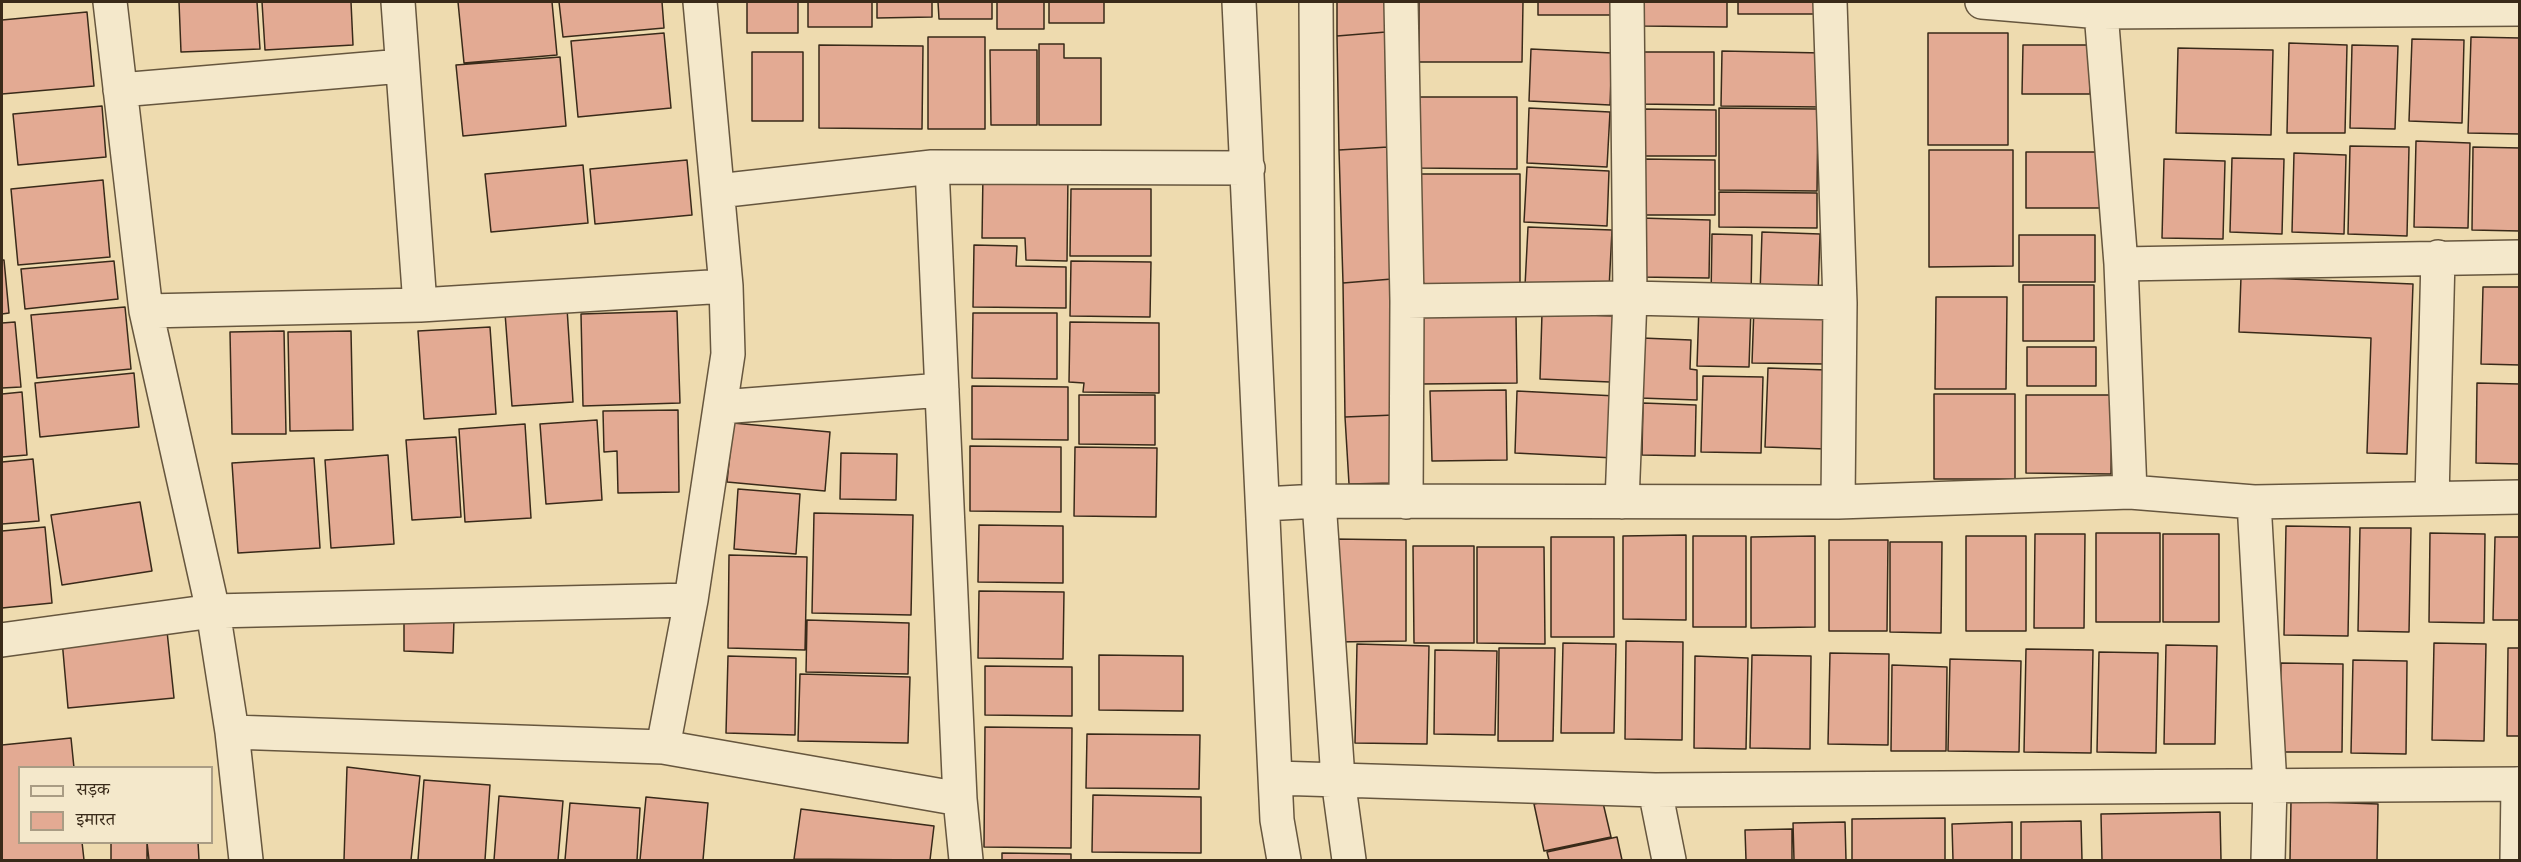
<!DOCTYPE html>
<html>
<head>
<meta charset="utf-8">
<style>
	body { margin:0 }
	#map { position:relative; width:2521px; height:862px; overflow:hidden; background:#eedbaf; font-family:Cardo,"Noto Serif Devanagari",serif }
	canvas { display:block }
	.frame { position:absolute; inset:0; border:3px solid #392a19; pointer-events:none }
	.legend { position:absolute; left:18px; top:766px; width:195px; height:78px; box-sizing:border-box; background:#f4e8cb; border:2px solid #a99c84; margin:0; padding:8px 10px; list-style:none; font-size:18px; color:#392a19 }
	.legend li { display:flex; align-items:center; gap:12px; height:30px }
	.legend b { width:30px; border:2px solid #a99c84 }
</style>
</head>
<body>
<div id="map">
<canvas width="2521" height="862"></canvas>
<div class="frame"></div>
<ul class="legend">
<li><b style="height:8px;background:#f4e8cb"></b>सड़क</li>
<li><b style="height:16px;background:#e3aa93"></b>इमारत</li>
</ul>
</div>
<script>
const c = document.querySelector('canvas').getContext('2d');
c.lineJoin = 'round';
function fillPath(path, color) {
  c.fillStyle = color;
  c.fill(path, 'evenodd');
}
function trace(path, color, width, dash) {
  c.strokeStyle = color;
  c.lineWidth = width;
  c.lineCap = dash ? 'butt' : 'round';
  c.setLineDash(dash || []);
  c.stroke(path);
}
const building = new Path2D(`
	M 179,2 L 257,2 L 260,49 L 181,52 Z
	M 262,2 L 351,2 L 353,45 L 265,50 Z
	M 458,2 L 552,2 L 557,55 L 464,63 Z
	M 559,2 L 662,2 L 664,28 L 563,37 Z
	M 747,2 L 798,2 L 798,33 L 747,33 Z
	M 808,2 L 872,2 L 872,27 L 808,27 Z
	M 877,2 L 932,2 L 932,17 L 877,18 Z
	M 938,2 L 992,2 L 992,19 L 939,19 Z
	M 997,2 L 1044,2 L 1044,29 L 997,29 Z
	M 1049,2 L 1104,2 L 1104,23 L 1049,23 Z
	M 1337,2 L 1385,2 L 1386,32 L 1337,36 Z
	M 1419,2 L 1523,2 L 1522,62 L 1419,62 Z
	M 1538,2 L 1619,2 L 1619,15 L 1538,15 Z
	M 1644,2 L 1727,2 L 1727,27 L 1644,26 Z
	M 1738,2 L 1825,2 L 1825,14 L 1738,14 Z
	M 87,12 L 94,86 L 2,94 L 2,20 Z
	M 1386,32 L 1388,147 L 1339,150 L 1337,36 Z
	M 664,33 L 671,108 L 578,117 L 571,41 Z
	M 1928,33 L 2008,33 L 2008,145 L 1928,145 Z
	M 928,37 L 985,37 L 985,129 L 928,129 Z
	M 2471,37 L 2520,38 L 2520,134 L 2468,133 Z
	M 2412,39 L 2464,40 L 2462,123 L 2409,121 Z
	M 2289,43 L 2347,45 L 2345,133 L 2287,133 Z
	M 1039,44 L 1064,44 L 1064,58 L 1101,58 L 1101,125 L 1039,125 Z
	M 819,45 L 923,46 L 922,129 L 819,128 Z
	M 2023,45 L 2090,45 L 2090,94 L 2022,94 Z
	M 2352,45 L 2398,46 L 2395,129 L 2350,128 Z
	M 2178,48 L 2273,50 L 2271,135 L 2176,133 Z
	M 1531,49 L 1612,53 L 1610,105 L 1529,101 Z
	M 990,50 L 1037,50 L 1037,125 L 991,125 Z
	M 1722,51 L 1823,53 L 1823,107 L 1721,106 Z
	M 752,52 L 803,52 L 803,121 L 752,121 Z
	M 1637,52 L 1714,52 L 1714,105 L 1637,104 Z
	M 560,57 L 566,126 L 463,136 L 456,65 Z
	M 1418,97 L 1517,97 L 1517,169 L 1418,168 Z
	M 102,106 L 106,157 L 18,165 L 13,114 Z
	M 1529,108 L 1610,112 L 1607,167 L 1527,163 Z
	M 1719,108 L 1818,109 L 1817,191 L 1719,190 Z
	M 1643,109 L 1716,110 L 1716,156 L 1642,156 Z
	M 2416,141 L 2470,143 L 2468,228 L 2414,227 Z
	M 2350,146 L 2409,147 L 2407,236 L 2348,234 Z
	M 1388,147 L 1392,279 L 1343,283 L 1339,150 Z
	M 2473,147 L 2520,148 L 2520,231 L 2472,230 Z
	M 1929,150 L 2013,150 L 2013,266 L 1929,267 Z
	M 2026,152 L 2107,152 L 2106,208 L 2026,208 Z
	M 2294,153 L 2346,155 L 2344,234 L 2292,232 Z
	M 2232,158 L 2284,159 L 2282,234 L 2230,232 Z
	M 1642,159 L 1715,160 L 1715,215 L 1641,215 Z
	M 2164,159 L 2225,161 L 2223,239 L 2162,238 Z
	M 687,160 L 692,215 L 595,224 L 590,169 Z
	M 583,165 L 588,223 L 491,232 L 485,174 Z
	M 1527,167 L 1609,171 L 1607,226 L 1524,222 Z
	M 983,173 L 1068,174 L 1067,261 L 1026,260 L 1025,238 L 982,238 Z
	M 1421,174 L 1520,174 L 1520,291 L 1421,291 Z
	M 103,180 L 110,257 L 18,265 L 11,189 Z
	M 1071,189 L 1151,189 L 1151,256 L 1070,256 Z
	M 1719,192 L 1817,193 L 1817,228 L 1719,227 Z
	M 1640,218 L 1710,220 L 1709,278 L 1639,277 Z
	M 1528,227 L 1612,230 L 1609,289 L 1525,286 Z
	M 1762,232 L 1820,234 L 1818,295 L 1760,294 Z
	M 1712,234 L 1752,235 L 1751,300 L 1711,299 Z
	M 2019,235 L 2095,235 L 2095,282 L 2019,282 Z
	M 974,245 L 1017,246 L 1016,266 L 1066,267 L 1066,308 L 973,307 Z
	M 2,260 L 4,260 L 9,313 L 2,314 Z
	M 114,261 L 118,299 L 25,309 L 21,269 Z
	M 1071,261 L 1151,262 L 1150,317 L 1070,316 Z
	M 2241,277 L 2413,284 L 2407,454 L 2367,453 L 2371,338 L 2239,332 Z
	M 1392,279 L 1394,415 L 1345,417 L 1343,283 Z
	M 2023,285 L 2094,285 L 2094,341 L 2023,341 Z
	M 2483,287 L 2520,287 L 2520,365 L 2481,364 Z
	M 1936,297 L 2007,297 L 2006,389 L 1935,389 Z
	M 1699,305 L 1751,307 L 1749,367 L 1697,366 Z
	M 125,307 L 131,369 L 37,378 L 31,315 Z
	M 1754,307 L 1827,309 L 1826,364 L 1752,363 Z
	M 567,308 L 573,402 L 512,406 L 505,313 Z
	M 677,311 L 680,403 L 583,406 L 581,314 Z
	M 973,313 L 1057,313 L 1057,379 L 972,378 Z
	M 1542,313 L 1614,316 L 1610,382 L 1540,379 Z
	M 1516,315 L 1517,383 L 1421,384 L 1420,316 Z
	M 15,322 L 21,387 L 2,388 L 2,323 Z
	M 1070,322 L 1159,323 L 1159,393 L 1083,392 L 1084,383 L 1069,382 Z
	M 490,327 L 496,414 L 424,419 L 418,331 Z
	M 284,331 L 286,434 L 232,434 L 230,332 Z
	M 351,331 L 353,430 L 290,431 L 288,332 Z
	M 1642,338 L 1691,340 L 1690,369 L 1697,370 L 1697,400 L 1640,398 Z
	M 2027,347 L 2096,347 L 2096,386 L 2027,386 Z
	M 1768,368 L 1827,370 L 1826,449 L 1765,447 Z
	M 134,373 L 139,427 L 40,437 L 35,383 Z
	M 1703,376 L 1763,377 L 1761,453 L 1701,452 Z
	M 2477,383 L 2520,384 L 2520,464 L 2476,463 Z
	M 972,386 L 1068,387 L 1068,440 L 972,439 Z
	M 1506,390 L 1507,460 L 1432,461 L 1430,391 Z
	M 1517,391 L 1616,396 L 1614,458 L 1515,453 Z
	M 22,392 L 27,455 L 2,457 L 2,394 Z
	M 1934,394 L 2015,394 L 2015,479 L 1934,479 Z
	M 1079,395 L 1155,395 L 1155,445 L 1079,444 Z
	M 2026,395 L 2112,395 L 2111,474 L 2026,473 Z
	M 1643,403 L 1696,405 L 1695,456 L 1642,455 Z
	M 678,410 L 679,492 L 618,493 L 617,451 L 604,452 L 603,411 Z
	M 1394,415 L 1394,483 L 1349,484 L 1345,417 Z
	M 597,420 L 602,500 L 546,504 L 540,424 Z
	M 733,423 L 830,432 L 825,491 L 727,482 Z
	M 525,424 L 531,518 L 465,522 L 459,429 Z
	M 456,437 L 461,517 L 412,520 L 406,440 Z
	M 970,446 L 1061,447 L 1061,512 L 970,511 Z
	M 1075,447 L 1157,448 L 1156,517 L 1074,516 Z
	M 841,453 L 897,454 L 896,500 L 840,499 Z
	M 388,455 L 394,544 L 331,548 L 325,460 Z
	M 314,458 L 320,548 L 238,553 L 232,463 Z
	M 33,459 L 39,521 L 2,524 L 2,462 Z
	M 738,489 L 800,494 L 796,554 L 734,549 Z
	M 140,502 L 152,571 L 62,585 L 51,515 Z
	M 814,513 L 913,515 L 911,615 L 812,613 Z
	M 979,525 L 1063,526 L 1063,583 L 978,582 Z
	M 2286,526 L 2350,527 L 2348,636 L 2284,635 Z
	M 45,527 L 52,603 L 2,608 L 2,531 Z
	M 2360,528 L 2411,528 L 2409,632 L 2358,631 Z
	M 2096,533 L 2160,533 L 2160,622 L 2096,622 Z
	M 2430,533 L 2485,534 L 2484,623 L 2429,622 Z
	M 2035,534 L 2085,534 L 2084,628 L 2034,628 Z
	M 2163,534 L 2219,534 L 2219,622 L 2163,622 Z
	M 1686,535 L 1686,620 L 1623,619 L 1623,536 Z
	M 1693,536 L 1746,536 L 1746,627 L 1693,627 Z
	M 1815,536 L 1815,627 L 1751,628 L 1751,537 Z
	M 1966,536 L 2026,536 L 2026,631 L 1966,631 Z
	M 1551,537 L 1614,537 L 1614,637 L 1551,637 Z
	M 2495,537 L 2520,537 L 2520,620 L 2493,620 Z
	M 1334,539 L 1406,540 L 1406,641 L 1334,642 Z
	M 1829,540 L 1888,540 L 1887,631 L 1829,631 Z
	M 1890,542 L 1942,542 L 1941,633 L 1890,632 Z
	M 1413,546 L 1474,546 L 1474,643 L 1414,643 Z
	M 1477,547 L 1544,547 L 1545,644 L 1477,643 Z
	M 729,555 L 807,557 L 805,650 L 728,648 Z
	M 979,591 L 1064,592 L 1063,659 L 978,658 Z
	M 404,619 L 454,619 L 453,653 L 404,651 Z
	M 807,620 L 909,623 L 908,674 L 806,672 Z
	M 167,631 L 174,698 L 68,708 L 62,640 Z
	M 1626,641 L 1683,642 L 1682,740 L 1625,739 Z
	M 1563,643 L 1616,644 L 1614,733 L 1561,733 Z
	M 2434,643 L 2486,644 L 2484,741 L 2432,740 Z
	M 1357,644 L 1429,646 L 1427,744 L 1355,743 Z
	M 2166,645 L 2217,646 L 2215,744 L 2164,744 Z
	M 1499,648 L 1555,648 L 1553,741 L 1498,741 Z
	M 2508,648 L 2520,648 L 2520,736 L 2507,736 Z
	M 2026,649 L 2093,650 L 2091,753 L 2024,752 Z
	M 1435,650 L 1497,651 L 1495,735 L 1434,734 Z
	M 2099,652 L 2158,653 L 2156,753 L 2097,752 Z
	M 1830,653 L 1889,654 L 1888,745 L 1828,744 Z
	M 1099,655 L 1183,656 L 1183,711 L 1099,710 Z
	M 1752,655 L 1811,656 L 1810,749 L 1750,748 Z
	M 728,656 L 796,658 L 795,735 L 726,733 Z
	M 1695,656 L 1748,658 L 1746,749 L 1694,748 Z
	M 1950,659 L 2021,661 L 2019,752 L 1948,751 Z
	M 2353,660 L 2407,661 L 2406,754 L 2351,753 Z
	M 2281,663 L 2343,664 L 2342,752 L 2279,752 Z
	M 1892,665 L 1947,667 L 1946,751 L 1891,751 Z
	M 985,666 L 1072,667 L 1072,716 L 985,715 Z
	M 800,674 L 910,677 L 908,743 L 798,741 Z
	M 985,727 L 1072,728 L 1071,848 L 984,847 Z
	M 1087,734 L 1200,735 L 1199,789 L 1086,788 Z
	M 71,738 L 74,768 L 20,768 L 20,842 L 82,842 L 84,860 L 2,860 L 2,745 Z
	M 347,767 L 420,776 L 411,860 L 344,860 Z
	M 424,780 L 490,785 L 485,860 L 418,860 Z
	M 1600,790 L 1611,837 L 1544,851 L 1534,804 Z
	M 1093,795 L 1201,797 L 1201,853 L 1092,852 Z
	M 499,796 L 563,801 L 558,860 L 494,860 Z
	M 646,797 L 708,803 L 703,860 L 640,860 Z
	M 2291,801 L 2378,804 L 2377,860 L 2290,860 Z
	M 570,803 L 640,808 L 637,860 L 565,860 Z
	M 801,809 L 934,826 L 930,860 L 794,859 Z
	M 2220,812 L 2221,860 L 2102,860 L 2101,814 Z
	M 1945,818 L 1945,860 L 1852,860 L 1852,819 Z
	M 2081,821 L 2082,860 L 2021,860 L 2021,822 Z
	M 1845,822 L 1846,860 L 1794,860 L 1793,823 Z
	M 2012,822 L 2012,860 L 1953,860 L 1952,824 Z
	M 1792,829 L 1792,860 L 1746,860 L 1745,830 Z
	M 1617,837 L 1622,860 L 1549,860 L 1547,852 Z
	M 147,842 L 147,860 L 111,860 L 111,843 Z
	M 147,842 L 198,842 L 199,860 L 149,860 Z
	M 1002,853 L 1071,854 L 1071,860 L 1002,860 Z`);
fillPath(building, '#e3aa93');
trace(building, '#392a19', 1.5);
const minor = new Path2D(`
	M 110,2 L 146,311 L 213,611 L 232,732 L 246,860
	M 398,2 L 420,305
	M 1239,2 L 1277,820 L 1284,860
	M 1316,2 L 1319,501 L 1338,779 L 1349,860
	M 1401,2 L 1407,301 L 1630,298 L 1840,303
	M 1830,2 L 1840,303 L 1838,502
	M 1982,2 L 2101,12 L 2520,9
	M 2101,12 L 2121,264 L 2130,492
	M 120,90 L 402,66
	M 932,167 L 960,799 L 966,860
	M 718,191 L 932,167 L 1248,168
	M 2121,264 L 2520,257
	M 146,311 L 420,305 L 726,286
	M 721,407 L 942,390
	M 2432,498 L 2438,257
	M 1406,502 L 1407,301
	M 1622,502 L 1630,298 L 1627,2
	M 2254,502 L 2270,786 L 2268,860
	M 1263,504 L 1319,501 L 1838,502 L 2130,492 L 2254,502 L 2520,497
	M 2,640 L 213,611 L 691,600
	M 232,732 L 663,747 L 960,799
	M 663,747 L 691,600 L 728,354 L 726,286 L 700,2
	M 1276,778 L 1655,790 L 2520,784
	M 1655,790 L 1669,860
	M 2517,860 L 2518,784`);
trace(minor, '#66563e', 36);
trace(minor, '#f4e8cb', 33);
</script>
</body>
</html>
